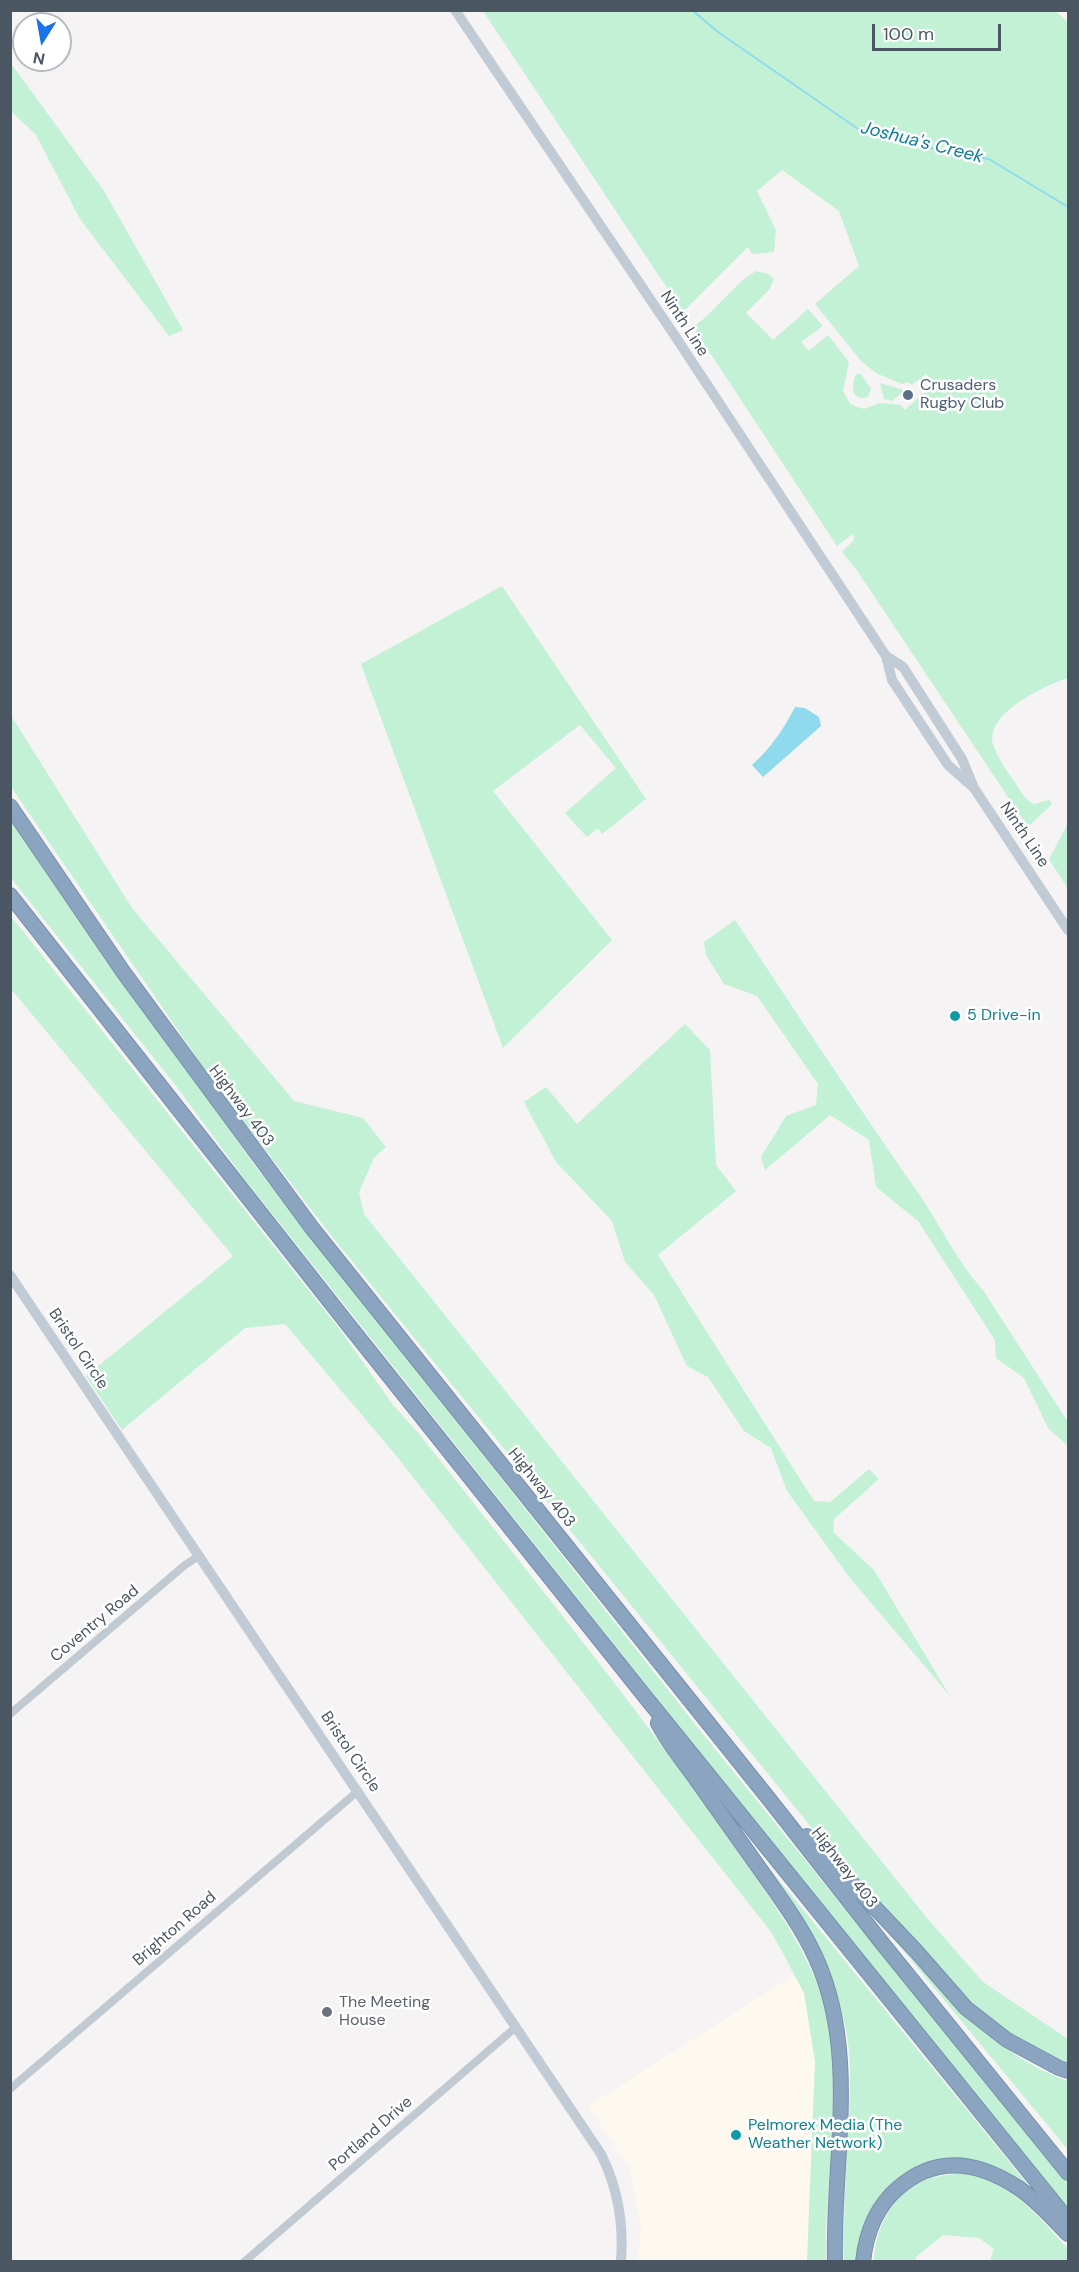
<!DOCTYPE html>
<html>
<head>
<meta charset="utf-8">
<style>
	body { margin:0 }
	#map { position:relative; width:1079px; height:2272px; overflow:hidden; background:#f5f3f3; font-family:"DM Sans",sans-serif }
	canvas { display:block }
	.frame { position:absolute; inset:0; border:12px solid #4a5661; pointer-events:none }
	.north { position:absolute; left:12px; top:12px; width:60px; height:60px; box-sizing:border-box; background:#fff; border:2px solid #b7bbc0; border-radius:50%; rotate:191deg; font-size:16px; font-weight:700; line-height:24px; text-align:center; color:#4a5661 }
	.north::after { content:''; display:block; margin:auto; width:21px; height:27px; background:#1a73e8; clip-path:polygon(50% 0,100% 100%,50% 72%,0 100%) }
	.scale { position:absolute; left:872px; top:24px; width:129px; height:27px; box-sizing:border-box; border:3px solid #4a5661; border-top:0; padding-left:8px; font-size:18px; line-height:21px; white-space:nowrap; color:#4a5661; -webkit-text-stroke:4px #fff; paint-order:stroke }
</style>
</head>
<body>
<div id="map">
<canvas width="1079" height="2272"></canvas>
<div class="frame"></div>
<div class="north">N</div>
<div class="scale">100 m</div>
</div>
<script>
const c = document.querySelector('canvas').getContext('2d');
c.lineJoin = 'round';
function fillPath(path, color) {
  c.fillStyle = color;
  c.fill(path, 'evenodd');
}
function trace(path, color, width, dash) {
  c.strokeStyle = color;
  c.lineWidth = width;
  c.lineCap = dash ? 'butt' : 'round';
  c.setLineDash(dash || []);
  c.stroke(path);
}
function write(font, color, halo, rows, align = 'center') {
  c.font = font + ' "DM Sans",sans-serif';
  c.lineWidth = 5;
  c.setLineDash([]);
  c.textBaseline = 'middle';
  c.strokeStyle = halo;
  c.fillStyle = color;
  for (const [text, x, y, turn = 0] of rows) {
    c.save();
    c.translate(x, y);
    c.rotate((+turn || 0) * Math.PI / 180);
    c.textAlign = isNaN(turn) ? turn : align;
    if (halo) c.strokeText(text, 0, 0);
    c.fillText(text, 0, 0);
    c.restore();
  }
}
fillPath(new Path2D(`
	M 794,1975 L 804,1993 L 815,2061 L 807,2261 L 638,2261 L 641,2229 L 631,2171 L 588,2106 Z`), '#fdf9ef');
fillPath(new Path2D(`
	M 1055,11 L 1068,22 L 1068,678 C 1045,685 981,715 994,747 C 1001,765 1016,783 1026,799 L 1034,804 L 1049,800 L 1052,804 L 1028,827 L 856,569 L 842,552 L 854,540 L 853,534 L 837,546 L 693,327 C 717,311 732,285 756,271 L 768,274 L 774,279 L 769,290 L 746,313 L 773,340 L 808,309 L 823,326 L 801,342 L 809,351 L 828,335 L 849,362 L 843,391 L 850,404 L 864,409 L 880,403 L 901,405 L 905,410 L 934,383 L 926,374 L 912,385 L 908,382 L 902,384 L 876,373 L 862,362 L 815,304 L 859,266 L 839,211 L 782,170 L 757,191 L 776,230 L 774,252 L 752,254 L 748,247 L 683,312 L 483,11 Z
	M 10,62 L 104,191 L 183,330 L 169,336 L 80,219 L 36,135 L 11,111 Z
	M 856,374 L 861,374 L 871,389 L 868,397 C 851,402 851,385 856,374 Z
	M 880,383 L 901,389 L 904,391 L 892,401 L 884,399 Z
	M 502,586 L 646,799 L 602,834 L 598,828 L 587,837 L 565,813 L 616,768 L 580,725 L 493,791 L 612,940 L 503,1048 L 361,664 Z
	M 10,714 L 132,908 L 294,1101 L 363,1118 L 386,1147 L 374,1158 L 359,1192 L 364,1214 L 927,1918 L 983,1982 L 1068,2039 L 1068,2069 L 1007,2035 L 958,1989 L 811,1827 L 334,1239 L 217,1087 L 11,787 Z
	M 10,817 L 255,1166 L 698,1728 L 1068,2184 L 1068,2210 L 683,1731 L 243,1177 L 180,1091 L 11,878 Z
	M 1068,823 L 1068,889 L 1049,859 Z
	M 10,915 L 341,1331 L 393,1405 L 420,1435 C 521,1564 625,1691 719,1825 C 757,1881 806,1942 825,2007 C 847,2086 823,2180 826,2261 L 807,2261 L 815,2061 L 804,1993 L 772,1933 L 394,1453 L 285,1324 L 245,1328 L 122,1430 L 86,1376 L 233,1256 L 11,989 Z
	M 735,920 C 796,1012 856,1104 919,1194 C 941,1226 957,1262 983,1290 L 1068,1422 L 1068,1446 L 1048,1428 L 1024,1378 L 996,1358 L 995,1340 L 918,1221 L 876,1187 L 869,1140 L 830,1115 L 765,1170 L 761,1157 L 786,1116 L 816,1105 L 818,1084 L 757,996 L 724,984 L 706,955 L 704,942 Z
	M 685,1024 L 710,1050 L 716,1165 L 736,1191 L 658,1255 L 814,1501 L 830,1502 L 869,1469 L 879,1479 L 834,1519 L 833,1532 L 874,1570 L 950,1696 L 850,1578 L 787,1491 L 771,1448 L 744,1431 L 708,1377 L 687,1366 L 654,1295 L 625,1262 L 612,1221 L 556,1162 L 524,1102 L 546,1087 L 577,1124 Z
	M 773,1873 L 1043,2203 L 955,2160 L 888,2190 L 858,2261 L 844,2261 L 843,2241 C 845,2205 846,2168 848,2131 C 850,2099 852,2067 847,2035 C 836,1975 806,1923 771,1874 Z
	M 878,1920 C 933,1981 988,2053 1068,2081 L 1068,2150 Z
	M 955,2174 C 962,2174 971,2174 978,2176 C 1016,2187 1043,2222 1068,2249 L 1068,2261 L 990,2261 L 994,2249 L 979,2238 L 943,2235 L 915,2258 L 916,2261 L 874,2262 C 875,2226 895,2188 931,2178 C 939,2176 947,2175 955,2174 Z`), '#c3f1d5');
fillPath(new Path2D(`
	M 795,707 L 805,708 L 819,717 L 821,726 L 763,777 L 752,765 C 771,748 783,730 795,707 Z`), '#90daee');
trace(new Path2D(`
	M 692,10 L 718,32 L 861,131 L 944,151 L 989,159 L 1068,207`), '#90daee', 2);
const highway = new Path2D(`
	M 10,806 L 124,973 L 312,1228 L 769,1799 L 882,1943 L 1068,2173
	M 10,895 L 350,1327 L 647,1699 L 1068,2220
	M 658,1723 C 668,1743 683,1761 696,1779 C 718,1810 740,1841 762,1872 C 781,1899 801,1926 815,1956 C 860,2052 832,2161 835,2262
	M 807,1836 L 916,1951 L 966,2008 L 1007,2040 L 1059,2068 L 1068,2071
	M 863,2262 C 866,2233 876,2207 898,2188 C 936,2155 977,2161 1017,2187 C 1036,2199 1052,2218 1068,2234`);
trace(highway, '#7690ad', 16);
trace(new Path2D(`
	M 10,1714 L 185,1565 L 199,1556
	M 10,2089 L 358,1791
	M 244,2262 L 516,2027`), '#c1cad2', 8);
trace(new Path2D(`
	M 455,10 L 673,333 L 886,656 L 892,680 L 948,765 L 974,788
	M 886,656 L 903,667 L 962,759 L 974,788 L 1068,930
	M 10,1275 L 601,2154 C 618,2188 624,2223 621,2262`), '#c1cbd6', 10);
trace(highway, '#8ba5c1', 14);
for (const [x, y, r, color] of [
	[908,395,6,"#5c6f8a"],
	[955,1016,6,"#0f9aa8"],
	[327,2012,6,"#6b7280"],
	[736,2135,6,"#0f9aa8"]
]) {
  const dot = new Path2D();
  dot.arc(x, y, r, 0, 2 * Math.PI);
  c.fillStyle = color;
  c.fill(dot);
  trace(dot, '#fff', 2);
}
write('16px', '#4a5661', '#fff', [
	["Ninth Line",684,324,57],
	["Ninth Line",1024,835,56],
	["Highway 403",241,1106,53],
	["Bristol Circle",78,1349,56],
	["Highway 403",541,1488,51],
	["Coventry Road",95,1624,-40],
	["Bristol Circle",350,1752,56],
	["Highway 403",844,1868,52],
	["Brighton Road",175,1929,-41],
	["Portland Drive",371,2134,-41]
]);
write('16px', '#4e5e75', '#fff', [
	["Crusaders",920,386],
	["Rugby Club",920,404]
], 'left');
write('16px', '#0d838f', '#fff', [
	["5 Drive-in",967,1016],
	["Pelmorex Media (The",748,2126],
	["Weather Network)",748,2144]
], 'left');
write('16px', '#5b616d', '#fff', [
	["The Meeting",339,2003],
	["House",339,2021]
], 'left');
write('italic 18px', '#0c7c9b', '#fff', [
	["Joshua's Creek",922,143,14]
]);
</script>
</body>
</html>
